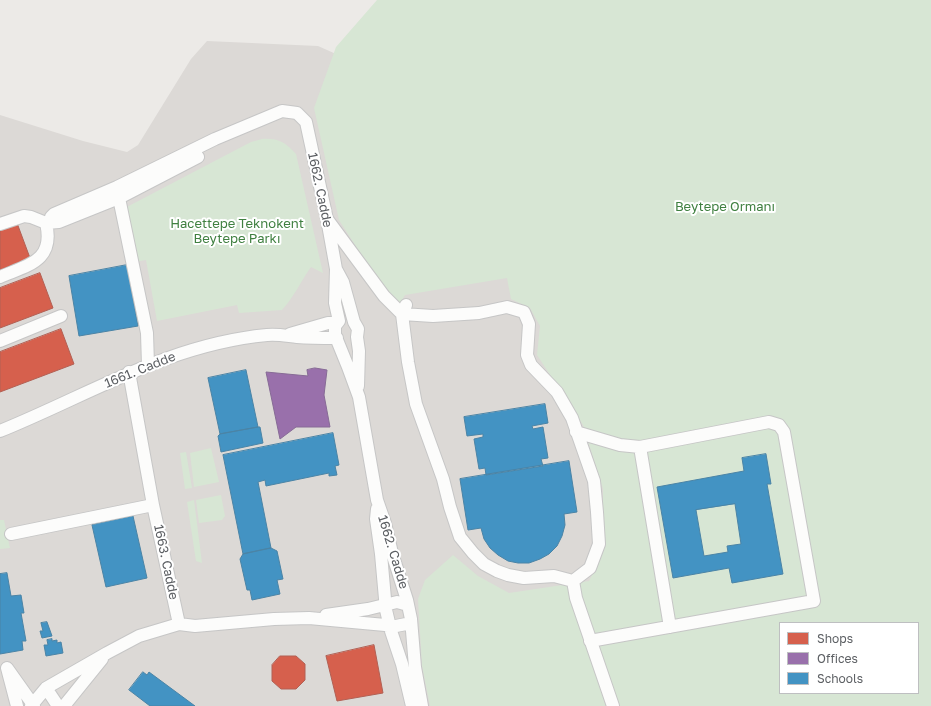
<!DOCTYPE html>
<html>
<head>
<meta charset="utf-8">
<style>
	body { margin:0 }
	#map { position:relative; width:931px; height:706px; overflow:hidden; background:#eceae7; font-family:"Golos Text",sans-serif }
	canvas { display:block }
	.legend { position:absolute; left:779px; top:622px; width:140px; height:72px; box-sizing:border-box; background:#fff; border:1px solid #bebfc1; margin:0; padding:5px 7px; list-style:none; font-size:12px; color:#5d6064 }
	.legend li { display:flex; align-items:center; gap:8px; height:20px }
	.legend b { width:20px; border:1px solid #bebfc1 }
</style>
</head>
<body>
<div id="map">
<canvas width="931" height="706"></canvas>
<ul class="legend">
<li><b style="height:11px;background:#d6604d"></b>Shops</li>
<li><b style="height:11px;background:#9970ab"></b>Offices</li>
<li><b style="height:11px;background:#4393c3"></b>Schools</li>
</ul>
</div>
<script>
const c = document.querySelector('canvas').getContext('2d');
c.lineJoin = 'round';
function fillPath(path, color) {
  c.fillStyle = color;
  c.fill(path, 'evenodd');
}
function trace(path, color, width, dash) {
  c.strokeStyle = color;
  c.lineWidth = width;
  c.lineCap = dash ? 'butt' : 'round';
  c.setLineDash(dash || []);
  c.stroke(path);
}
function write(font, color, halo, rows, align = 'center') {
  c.font = font + ' "Golos Text",sans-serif';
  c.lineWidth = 4;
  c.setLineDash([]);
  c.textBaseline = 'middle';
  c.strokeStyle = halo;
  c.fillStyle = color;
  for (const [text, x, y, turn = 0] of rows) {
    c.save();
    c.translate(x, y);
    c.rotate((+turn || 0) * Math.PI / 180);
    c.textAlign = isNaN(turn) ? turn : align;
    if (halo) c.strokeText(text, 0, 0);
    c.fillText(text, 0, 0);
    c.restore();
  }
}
fillPath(new Path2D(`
	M 207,41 L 318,46 L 433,97 L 780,623 L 780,693 L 855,706 L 0,706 L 0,115 L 83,141 L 127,152 L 138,145 L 191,59 Z`), '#dcd9d6');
fillPath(new Path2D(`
	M 377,0 L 931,0 L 931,706 L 430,706 L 422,666 L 418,599 L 425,580 L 453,555 L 478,576 L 509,593 L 589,581 L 603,553 L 603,489 L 583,425 L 537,355 L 540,326 L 530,308 L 511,299 L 507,278 L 405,295 L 402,300 L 403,304 L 394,302 L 372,275 L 362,256 L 339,220 L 314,108 L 336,47 ZM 780,623 L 918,623 L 918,693 L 780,693 Z
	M 262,139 C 278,138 285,142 296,154 L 323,273 L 311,267 C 301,281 294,297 282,310 L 239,313 L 237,305 L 157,321 L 146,260 L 134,262 L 123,209 L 251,142 Z
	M 211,448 L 219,482 L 194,487 L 190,453 Z
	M 186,452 L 192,488 L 185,489 L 180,453 Z
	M 221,495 L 225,516 L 222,520 L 199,523 L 196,500 Z
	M 194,500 L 202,563 L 196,561 L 187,502 Z
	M 0,520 L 4,520 L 10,548 L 0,549 Z`), '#d7e6d4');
const shops = new Path2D(`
	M 17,223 L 30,258 L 0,270 L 0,230 Z
	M 40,273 L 53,308 L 0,328 L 0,288 Z
	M 61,329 L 74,364 L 0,392 L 0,352 Z
	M 374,645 L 383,693 L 337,701 L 326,656 Z
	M 280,656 L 296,656 L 305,664 L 305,680 L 296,689 L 281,689 L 272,681 L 272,665 Z`);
fillPath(shops, '#d6604d');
trace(shops, '#b26054', 1);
const offices = new Path2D(`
	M 315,368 L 327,370 L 324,395 L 330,427 L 296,427 L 280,439 L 266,372 L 308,376 L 307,370 Z`);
fillPath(offices, '#9970ab');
trace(offices, '#876b96', 1);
const schools = new Path2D(`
	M 127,265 L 138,326 L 79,336 L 69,276 Z
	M 246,370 L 258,427 L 220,434 L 208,378 Z
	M 545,404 L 548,423 L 532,426 L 533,429 L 543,427 L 548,458 L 541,459 L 543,466 L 486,475 L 485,468 L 479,469 L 474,439 L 483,437 L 483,434 L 467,436 L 464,417 Z
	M 258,427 L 260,427 L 263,443 L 221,452 L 218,436 L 220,434 Z
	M 333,433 L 339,465 L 335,466 L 337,475 L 329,476 L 329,473 L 266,486 L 265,480 L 258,482 L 271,548 L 243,554 L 223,455 Z
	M 766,454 L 771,484 L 767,484 L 783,574 L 732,583 L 729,568 L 673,578 L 657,487 L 744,471 L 742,458 ZM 735,504 L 741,544 L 727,546 L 728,552 L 704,556 L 696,510 Z
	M 569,461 L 577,512 L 564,514 L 565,525 L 562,536 L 557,546 L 549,554 L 540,559 L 529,563 L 518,563 L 508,561 L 498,555 L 490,548 L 484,539 L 481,528 L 468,530 L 460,479 Z
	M 133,516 L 147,578 L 106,587 L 92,525 Z
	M 271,548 L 277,551 L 283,579 L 277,580 L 280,594 L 252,600 L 250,590 L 247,590 L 240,559 L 243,554 Z
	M 7,573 L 11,596 L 21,595 L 24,613 L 21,613 L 26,641 L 22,641 L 23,650 L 0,654 L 0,574 Z
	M 47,622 L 52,636 L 42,638 L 40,631 L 43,631 L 41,623 Z
	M 52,639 L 52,641 L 57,640 L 57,643 L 61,642 L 63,653 L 46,656 L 44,645 L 48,645 L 47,640 Z
	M 143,672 L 147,675 L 149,672 L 195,706 L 150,706 L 129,690 Z`);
fillPath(schools, '#4393c3');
trace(schools, '#4b84a6', 1);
const minor = new Path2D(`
	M 119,198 L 147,333 L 148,365
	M 327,219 L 384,296 L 402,314 L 433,316 L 479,313 L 507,307 L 524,312 L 529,324 L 527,355 L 531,365 L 557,392 L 572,418 L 594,481 L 597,512 L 599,544 L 590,568 L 573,581 L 554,576 L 524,578 L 508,575 L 497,571 L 484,564 L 473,553 L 460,537 L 450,507 L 443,479 L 416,404 L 408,362 L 402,314 L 406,305
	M 51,223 L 51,217 L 54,214 L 117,187 L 215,139 L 282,111 L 297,113 L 306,122 L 327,219 L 336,269 L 335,303 L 339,321
	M 0,224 L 24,216 L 31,217 L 46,223 L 59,222 L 119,198 L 198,157
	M 336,269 L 343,282 L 354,322 L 358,329 L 357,337 L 359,351 L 358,386
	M 0,277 C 28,265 55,261 46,223
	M 339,321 L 335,326 L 335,335 L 348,367 L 359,397 L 377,500 L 385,523 L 392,553 L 407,600 L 411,619 L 415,667 L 422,706
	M 290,334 L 328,323 L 337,323
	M 0,341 L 61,316
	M 129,372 L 153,505 L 179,624
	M 0,431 C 89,395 169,344 267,335 C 278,334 287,336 297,337 C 310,338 324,338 337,338
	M 576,432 L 620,445 L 640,447 L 769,422 L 779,425 L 784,432 L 814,601 L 590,641
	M 640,447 L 670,627
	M 377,509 L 376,519 L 381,554 L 386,610 L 391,631 L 402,664 L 412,706
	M 11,534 L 153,505
	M 573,581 L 576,598 L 613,706
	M 326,615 L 368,609 L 397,602 L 408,605
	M 46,688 L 58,706
	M 17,706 L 7,668 L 34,706
	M 31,706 L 46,688 L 107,653 L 139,636 L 179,624 L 195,626 L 274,619 L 309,618 L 396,626 L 411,623
	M 64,706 L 102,659`);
trace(minor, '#c6c6c6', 14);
trace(minor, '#fcfcfb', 12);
write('13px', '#5d6064', '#fff', [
	["1662. Cadde",320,190,78],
	["1661. Cadde",140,370,-22],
	["1662. Cadde",393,552,73],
	["1663. Cadde",166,562,78]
]);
write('13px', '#408041', '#fff', [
	["Beytepe Ormanı",725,207],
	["Hacettepe Teknokent",237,224],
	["Beytepe Parkı",237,239]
]);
</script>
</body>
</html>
